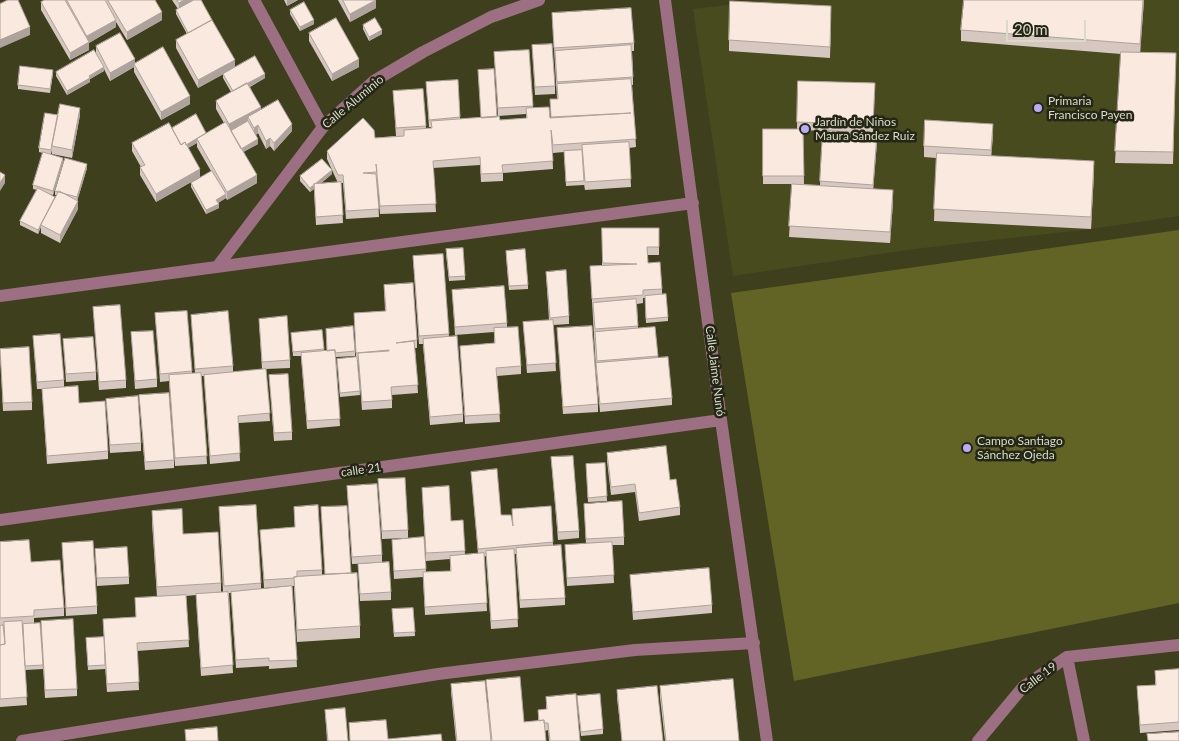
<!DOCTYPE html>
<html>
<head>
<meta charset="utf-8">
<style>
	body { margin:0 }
	#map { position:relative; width:1179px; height:741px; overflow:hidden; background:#3e401d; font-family:Lato,sans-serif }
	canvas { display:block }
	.scale { position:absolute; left:1006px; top:20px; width:80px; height:22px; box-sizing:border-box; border:2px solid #d9dbc7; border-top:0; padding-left:6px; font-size:15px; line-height:18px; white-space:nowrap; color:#d9dbc7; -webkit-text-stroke:4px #242616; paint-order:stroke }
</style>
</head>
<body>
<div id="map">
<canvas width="1179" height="741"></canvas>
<div class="scale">20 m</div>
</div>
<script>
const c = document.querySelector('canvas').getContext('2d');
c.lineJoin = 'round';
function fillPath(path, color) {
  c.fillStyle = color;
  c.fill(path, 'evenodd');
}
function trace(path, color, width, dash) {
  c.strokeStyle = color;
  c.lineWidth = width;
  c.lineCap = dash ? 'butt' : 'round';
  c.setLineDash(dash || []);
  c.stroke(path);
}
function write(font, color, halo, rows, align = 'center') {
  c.font = font + ' Lato,sans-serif';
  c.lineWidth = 5;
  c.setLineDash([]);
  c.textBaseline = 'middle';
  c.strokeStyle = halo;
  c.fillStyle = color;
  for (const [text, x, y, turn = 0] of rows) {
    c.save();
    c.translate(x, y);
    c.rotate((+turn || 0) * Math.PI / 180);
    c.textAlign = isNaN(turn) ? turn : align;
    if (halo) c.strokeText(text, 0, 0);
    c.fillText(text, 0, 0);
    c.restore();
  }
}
fillPath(new Path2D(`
	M 768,0 L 1179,0 L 1179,216 L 1091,229 L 914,249 L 733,276 L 693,9 Z`), '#484b1e');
fillPath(new Path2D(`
	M 1179,230 L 1179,603 L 794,681 L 731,293 Z`), '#616425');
trace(new Path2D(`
	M 254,0 L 323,127
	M 665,0 L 721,420 L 767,741
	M 217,267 L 323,127 L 374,81 L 423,52 L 491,17 L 539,0
	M 0,296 L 693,203
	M 0,520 L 721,420
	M 1067,657 L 1084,741
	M 22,741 L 438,674 L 635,650 L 754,643
	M 978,741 L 1023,687 L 1067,657 L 1179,645`), '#9c6f82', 12);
fillPath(new Path2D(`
	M 45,0 L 155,0 L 162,20 L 127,40 L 116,22 L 116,27 L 89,43 L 89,50 L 70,60 L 41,10 L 41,2 Z
	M 172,0 L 201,0 L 235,67 L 265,78 L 250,87 L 261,110 L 292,131 L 274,151 L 270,146 L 266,149 L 258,133 L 256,135 L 258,144 L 243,152 L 257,183 L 227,200 L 226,198 L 218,203 L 219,208 L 206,214 L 191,187 L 191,183 L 211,171 L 197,147 L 197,143 L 188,148 L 200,177 L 156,202 L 140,175 L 140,167 L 141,167 L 132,151 L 132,143 L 172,128 L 206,133 L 224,123 L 216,109 L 216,101 L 231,92 L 223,78 L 223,74 L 198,88 L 176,48 L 176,40 L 187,34 L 176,14 L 176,10 L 178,9 Z
	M 284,0 L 298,0 L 287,6 Z
	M 338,0 L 376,0 L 376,8 L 350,22 Z
	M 1144,0 L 1140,52 L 1176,53 L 1173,164 L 1115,163 L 1121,54 L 961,41 L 961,30 Z
	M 290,10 L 314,24 L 300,31 L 290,14 Z
	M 552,13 L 634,43 L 634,51 L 632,51 L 633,77 L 633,85 L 632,85 L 636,147 L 629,148 L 631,187 L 585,190 L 584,184 L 584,185 L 566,186 L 564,152 L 553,153 L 552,145 L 553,169 L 503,173 L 503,181 L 481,182 L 480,165 L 433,168 L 436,212 L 380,214 L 377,177 L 379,217 L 346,219 L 343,183 L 341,183 L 343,223 L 316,225 L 314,189 L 310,192 L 300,181 L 300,176 L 332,170 L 327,159 L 327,151 L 375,138 L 396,136 L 393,91 L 423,89 L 426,128 L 431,128 L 431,127 L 429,127 L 426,82 L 458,80 L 460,119 L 497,117 L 500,120 L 526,118 L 526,114 L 498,116 L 494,52 L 529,50 L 533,108 L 551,118 L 550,99 L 557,99 ZM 332,170 L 338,183 L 320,184 L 332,174 Z
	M 831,17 L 830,58 L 729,51 L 729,40 Z
	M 363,25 L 382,34 L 369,41 L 363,29 Z
	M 309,33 L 359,67 L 332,81 L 309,41 Z
	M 532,45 L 555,86 L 555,94 L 535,95 Z
	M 96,46 L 135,63 L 190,104 L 161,120 L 134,72 L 134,67 L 110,81 L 104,69 L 104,71 L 90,79 L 90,82 L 67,95 L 56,76 L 56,72 L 96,53 Z
	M 53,74 L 50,93 L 18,89 L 18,85 Z
	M 798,81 L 875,83 L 873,133 L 853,132 L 877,142 L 873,189 L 893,202 L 890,243 L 789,237 L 792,184 L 763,184 L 763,129 L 797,129 ZM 803,130 L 823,131 L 820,185 L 795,184 L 804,184 Z
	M 58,115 L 80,115 L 72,158 L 52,154 L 52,150 L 51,154 L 63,162 L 53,195 L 49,194 L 55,198 L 57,195 L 55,195 L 55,191 L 87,168 L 77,201 L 78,209 L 60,243 L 41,233 L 41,227 L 38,234 L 20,225 L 20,221 L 37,190 L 33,189 L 33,185 L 43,153 L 39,152 L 39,148 Z
	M 993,135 L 991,156 L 1094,172 L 1091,229 L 934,221 L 936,158 L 924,157 L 924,146 Z
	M 602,228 L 659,228 L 659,255 L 647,255 L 648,263 L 662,289 L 662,294 L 668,317 L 668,321 L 646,323 L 645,298 L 643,298 L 643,303 L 637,304 L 638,328 L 655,327 L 658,358 L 672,398 L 672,405 L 600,412 L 596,371 L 590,266 L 602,266 Z
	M 446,253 L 465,276 L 465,280 L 449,281 Z
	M 443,254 L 449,337 L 463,414 L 463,422 L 430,425 L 423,344 L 419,344 L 413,256 Z
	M 506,255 L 528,285 L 528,289 L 509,290 Z
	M 546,272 L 569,316 L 569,324 L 553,325 L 556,371 L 527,373 L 523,322 L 549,320 Z
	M 384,285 L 417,340 L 417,348 L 415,348 L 418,393 L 392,395 L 392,408 L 362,410 L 358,360 L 357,360 L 360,395 L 340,397 L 337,359 L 356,357 L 354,313 L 385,311 Z
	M 452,290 L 507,323 L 507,327 L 521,366 L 521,374 L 497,376 L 500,422 L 465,424 L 460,346 L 494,343 L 494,332 L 455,335 Z
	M 93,307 L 126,380 L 126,388 L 99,390 Z
	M 187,311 L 192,373 L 195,373 L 191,315 L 233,366 L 233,372 L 262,369 L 259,319 L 290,360 L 290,368 L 266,369 L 270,421 L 238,423 L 240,461 L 210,464 L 204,376 L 201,376 L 207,464 L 175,466 L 169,381 L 160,382 L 155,313 Z
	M 557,328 L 598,404 L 598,412 L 563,414 Z
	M 322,330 L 324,351 L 355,351 L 355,356 L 336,357 L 340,426 L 307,429 L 301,356 L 293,356 L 291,333 Z
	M 131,332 L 157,379 L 157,387 L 135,389 Z
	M 33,336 L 64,380 L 64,388 L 79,403 L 108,451 L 108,459 L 47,464 L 42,389 L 49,389 L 37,389 Z
	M 63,339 L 96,372 L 96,380 L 66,382 Z
	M 0,349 L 32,402 L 32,410 L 3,411 Z
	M 269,375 L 292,432 L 292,440 L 274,441 Z
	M 139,395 L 174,460 L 174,468 L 145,470 Z
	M 106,399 L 141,443 L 141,451 L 110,453 Z
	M 607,453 L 670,480 L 680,507 L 680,515 L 639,521 L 635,492 L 611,495 L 607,461 Z
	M 551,457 L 579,531 L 579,538 L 558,540 Z
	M 605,463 L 607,501 L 588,502 L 586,464 Z
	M 471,472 L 501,515 L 512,521 L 512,509 L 551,506 L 553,545 L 565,598 L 565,605 L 520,608 L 516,554 L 514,554 L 518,627 L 491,629 L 486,556 L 484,557 L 487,611 L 425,615 L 423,577 L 394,579 L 392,540 L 424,537 L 426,572 L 450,571 L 450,559 L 426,561 L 422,488 L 451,521 L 463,520 L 465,555 L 478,554 Z
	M 378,479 L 408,530 L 408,538 L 382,539 Z
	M 347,486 L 382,555 L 382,563 L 352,564 Z
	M 584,504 L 624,537 L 624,545 L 612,545 L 614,583 L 567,586 L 565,545 L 586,544 Z
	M 219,507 L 261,583 L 261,589 L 291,586 L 264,588 L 260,530 L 295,527 L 294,507 L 322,570 L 322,575 L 325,575 L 321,507 L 351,573 L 360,626 L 360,638 L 297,642 L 294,586 L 292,586 L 297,667 L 269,669 L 269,666 L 236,668 L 231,593 L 229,593 L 233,673 L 201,676 L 196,595 L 186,596 L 189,647 L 137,651 L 139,690 L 107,692 L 105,666 L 105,669 L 88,670 L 86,638 L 104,637 L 103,619 L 136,617 L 135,598 L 157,597 L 152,522 L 152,511 L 183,534 L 221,583 L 221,592 L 223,592 Z
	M 0,542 L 31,562 L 64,608 L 64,616 L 34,618 L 34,624 L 40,623 L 43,669 L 25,670 L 23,625 L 22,625 L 27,705 L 0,707 Z
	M 62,543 L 97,606 L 97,614 L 66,616 Z
	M 95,549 L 129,577 L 129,584 L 97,586 Z
	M 358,564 L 391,592 L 391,600 L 360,601 Z
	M 630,575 L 712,605 L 712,613 L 633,620 Z
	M 413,608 L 415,636 L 394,637 L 392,609 Z
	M 41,629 L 77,689 L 77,696 L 45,698 Z
	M 1179,669 L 1179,730 L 1140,733 L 1137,686 L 1155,685 L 1155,671 Z
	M 451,684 L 524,722 L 538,721 L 538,710 L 546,709 L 546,697 L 580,741 L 549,741 L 548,730 L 545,731 L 546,741 L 456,741 L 451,692 Z
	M 660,686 L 739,741 L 665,741 L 660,697 Z
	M 617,690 L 663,741 L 622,741 L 617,698 Z
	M 577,700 L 603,729 L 603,734 L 581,736 Z
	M 325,710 L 348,741 L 327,741 Z`), '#d6c8c0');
fillPath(new Path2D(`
	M 184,0 L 198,0 L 179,11 L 179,3 Z
	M 287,0 L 298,0 L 287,6 Z
	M 376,0 L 376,8 L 350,22 L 350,14 Z
	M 1143,0 L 1144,0 L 1140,56 L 1140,44 Z
	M 162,12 L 162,20 L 127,40 L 127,32 Z
	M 116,20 L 116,27 L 89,43 L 89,50 L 70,60 L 70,53 L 87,43 L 87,36 Z
	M 314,20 L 314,24 L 300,31 L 300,27 Z
	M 30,27 L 30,35 L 0,48 L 0,40 Z
	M 382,30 L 382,34 L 369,41 L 369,37 Z
	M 135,59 L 135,66 L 134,64 L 134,67 L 110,81 L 110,73 Z
	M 359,59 L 359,67 L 332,81 L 332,74 Z
	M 235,60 L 235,68 L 198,88 L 198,80 Z
	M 104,67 L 104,71 L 90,79 L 90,82 L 67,95 L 67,91 L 89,76 Z
	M 265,74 L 265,78 L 233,96 L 233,92 Z
	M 190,96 L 190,104 L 161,120 L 161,112 Z
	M 261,107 L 261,114 L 248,117 L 248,122 L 229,132 L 229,124 Z
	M 80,108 L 80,115 L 72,158 L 72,150 Z
	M 292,124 L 292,131 L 274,151 L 274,143 Z
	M 993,124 L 993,135 L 991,161 L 991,150 Z
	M 258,125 L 258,133 L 254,135 L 254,128 Z
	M 206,133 L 197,139 L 197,143 L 181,152 L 181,147 Z
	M 877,134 L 877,142 L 873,193 L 873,185 Z
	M 270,138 L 270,146 L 266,149 L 266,141 Z
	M 258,139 L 258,144 L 240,154 L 240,150 Z
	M 63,158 L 63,162 L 53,195 L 53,191 Z
	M 1094,161 L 1094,172 L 1091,229 L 1091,217 Z
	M 87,164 L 87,168 L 77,202 L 77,197 Z
	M 200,169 L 200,177 L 156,202 L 156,194 Z
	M 332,170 L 332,174 L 314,189 L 314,185 Z
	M 5,175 L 5,183 L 0,191 L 0,183 Z
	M 257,175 L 257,183 L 227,200 L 227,192 Z
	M 314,185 L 314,189 L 310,192 L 310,188 Z
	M 893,190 L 893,202 L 890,243 L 890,232 Z
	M 226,194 L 226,198 L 216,204 L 216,200 Z
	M 55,197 L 41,225 L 41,227 L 38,234 L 38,230 Z
	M 78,201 L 78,209 L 60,243 L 60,235 Z
	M 219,204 L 219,208 L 206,214 L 206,210 Z`), '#aea39c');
const building = new Path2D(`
	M 8,0 L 18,0 L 30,27 L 0,40 L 0,4 Z
	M 45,0 L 65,0 L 89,42 L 70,53 L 41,2 Z
	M 67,0 L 105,0 L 116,20 L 87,36 Z
	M 108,0 L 155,0 L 162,12 L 127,32 Z
	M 177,0 L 184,0 L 179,3 Z
	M 194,0 L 201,0 L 212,20 L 188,33 L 176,10 Z
	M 343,0 L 376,0 L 350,14 Z
	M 964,0 L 1143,0 L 1140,44 L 961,30 Z
	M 730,1 L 831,6 L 830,47 L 729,40 Z
	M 304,2 L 314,20 L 300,27 L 290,10 Z
	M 631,8 L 634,43 L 554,48 L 552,13 Z
	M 336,18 L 359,59 L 332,74 L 309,33 Z
	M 375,18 L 382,30 L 369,37 L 363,25 Z
	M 212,20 L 235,60 L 198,80 L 176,40 Z
	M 120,33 L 135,59 L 110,73 L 96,46 Z
	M 552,44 L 555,86 L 535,87 L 532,45 Z
	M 631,45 L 633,77 L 557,82 L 555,51 Z
	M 163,47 L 190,96 L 161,112 L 134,64 Z
	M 94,50 L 104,67 L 89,76 L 90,78 L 67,91 L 56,72 Z
	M 529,50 L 533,106 L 498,108 L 494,52 Z
	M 1121,52 L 1176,53 L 1173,152 L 1115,151 Z
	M 255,56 L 265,74 L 233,91 L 223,74 Z
	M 20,66 L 53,70 L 50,89 L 18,85 Z
	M 494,69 L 497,117 L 481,118 L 478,70 Z
	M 631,79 L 636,139 L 553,145 L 551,130 L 553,161 L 502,165 L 503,173 L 481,174 L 480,157 L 433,161 L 436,204 L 380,206 L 376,164 L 377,172 L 363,173 L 376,174 L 379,209 L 346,211 L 343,175 L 338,175 L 327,151 L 363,118 L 374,130 L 375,138 L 404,136 L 404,130 L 432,128 L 431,121 L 499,116 L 500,120 L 527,118 L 526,108 L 549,107 L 550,118 L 631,113 L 551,117 L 550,99 L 558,99 L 557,84 Z
	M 458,80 L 460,117 L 429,120 L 426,82 Z
	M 798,81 L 875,83 L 873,125 L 797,122 Z
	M 247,83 L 261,107 L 229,124 L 216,101 Z
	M 423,89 L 426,126 L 396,128 L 393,91 Z
	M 278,100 L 292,124 L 274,143 L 270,138 L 266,141 L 258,125 L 254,128 L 248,117 Z
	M 60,104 L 80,108 L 72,150 L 52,146 Z
	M 45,113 L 58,115 L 51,150 L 39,148 Z
	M 196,114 L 206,133 L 186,145 L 185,142 L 181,145 L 172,128 Z
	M 925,120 L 993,124 L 991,150 L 924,146 Z
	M 248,121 L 258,139 L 241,149 L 231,131 Z
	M 226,122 L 257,175 L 227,192 L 197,139 Z
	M 169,123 L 181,145 L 185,142 L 200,169 L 156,194 L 140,167 L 145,165 L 132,143 Z
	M 763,129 L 803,129 L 804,176 L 763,176 Z
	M 823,130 L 877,134 L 873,185 L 820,181 Z
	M 629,142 L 631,179 L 585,182 L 582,145 Z
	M 582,150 L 584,181 L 566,182 L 564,151 Z
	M 43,152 L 63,158 L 53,191 L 33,185 Z
	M 937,153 L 1094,161 L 1091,217 L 934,209 Z
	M 65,158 L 87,164 L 77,197 L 55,191 Z
	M 322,159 L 332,170 L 310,188 L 300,176 Z
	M 212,171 L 226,194 L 216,200 L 219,204 L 206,210 L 191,183 Z
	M 0,172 L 5,175 L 0,183 Z
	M 341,182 L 343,215 L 316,217 L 314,184 Z
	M 792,184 L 893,190 L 890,232 L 789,226 Z
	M 38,188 L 55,197 L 38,230 L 20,221 Z
	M 59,191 L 78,201 L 60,235 L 41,225 Z
	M 602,228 L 659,228 L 659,247 L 647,247 L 648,263 L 660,262 L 662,289 L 643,290 L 643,295 L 592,299 L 590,266 L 637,264 L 603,263 Z
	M 463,248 L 465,276 L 449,277 L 446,249 Z
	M 525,249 L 528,285 L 509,286 L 506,251 Z
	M 443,254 L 449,334 L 419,336 L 413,256 Z
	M 566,270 L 569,316 L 550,318 L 546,272 Z
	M 413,283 L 417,340 L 396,343 L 414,341 L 418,385 L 391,387 L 392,400 L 362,402 L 358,353 L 389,351 L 389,350 L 356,353 L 354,313 L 386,311 L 384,285 Z
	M 504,286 L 507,323 L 455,327 L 452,290 Z
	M 666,294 L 668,317 L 646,319 L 645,296 Z
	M 636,299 L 638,326 L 595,329 L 593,303 Z
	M 120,305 L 126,380 L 99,382 L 93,307 Z
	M 187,311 L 192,371 L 160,374 L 155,313 Z
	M 228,311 L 233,366 L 195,369 L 191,315 Z
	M 287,316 L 290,360 L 262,362 L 259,319 Z
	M 553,320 L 556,363 L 527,365 L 523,322 Z
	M 353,326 L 355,351 L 335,353 L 335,350 L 327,351 L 326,329 Z
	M 592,326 L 598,404 L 563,407 L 557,328 Z
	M 518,327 L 521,366 L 496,368 L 500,414 L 465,416 L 460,346 L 495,343 L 494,328 Z
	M 655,327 L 658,356 L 597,361 L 595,332 Z
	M 322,330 L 324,349 L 293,352 L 291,333 Z
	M 153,331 L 157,379 L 135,381 L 131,332 Z
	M 60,334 L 64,380 L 37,382 L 33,336 Z
	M 457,336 L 463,414 L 430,417 L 423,339 Z
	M 93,337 L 96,372 L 66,374 L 63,339 Z
	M 29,347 L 32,402 L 3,403 L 0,349 Z
	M 335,350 L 340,419 L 307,421 L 301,353 Z
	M 357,357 L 360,391 L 340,393 L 337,359 Z
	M 668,357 L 672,398 L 600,404 L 596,363 Z
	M 266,369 L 270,413 L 238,416 L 240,453 L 210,456 L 204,375 Z
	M 201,373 L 207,456 L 175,458 L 169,375 Z
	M 288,374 L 292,432 L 274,433 L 269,375 Z
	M 78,386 L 79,403 L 105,401 L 108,451 L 47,456 L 42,389 Z
	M 169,393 L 174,460 L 145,462 L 139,395 Z
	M 138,396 L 141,443 L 110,445 L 106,399 Z
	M 666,446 L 670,480 L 676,479 L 680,507 L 639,513 L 635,484 L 611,487 L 607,453 Z
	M 573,456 L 579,531 L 558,532 L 551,457 Z
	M 605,463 L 607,496 L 588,498 L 586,464 Z
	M 497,469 L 501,515 L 511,515 L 513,526 L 512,509 L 551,506 L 553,542 L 478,549 L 471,472 Z
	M 405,478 L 408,530 L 382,531 L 378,479 Z
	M 377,484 L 382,555 L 352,557 L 347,486 Z
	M 449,486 L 451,521 L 463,520 L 465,551 L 426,553 L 422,488 Z
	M 622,501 L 624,537 L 586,539 L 584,504 Z
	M 256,505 L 261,583 L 224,586 L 219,507 Z
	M 318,505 L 322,570 L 297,571 L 297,577 L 294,577 L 294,578 L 264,580 L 260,530 L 295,527 L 294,507 Z
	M 347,506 L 351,573 L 325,574 L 321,507 Z
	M 182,509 L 183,534 L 218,532 L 221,583 L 157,587 L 152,511 Z
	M 424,537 L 426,569 L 394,571 L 392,540 Z
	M 29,540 L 31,562 L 60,560 L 64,608 L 34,610 L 34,616 L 0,618 L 0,542 Z
	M 93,541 L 97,606 L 66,608 L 62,543 Z
	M 612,542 L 614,575 L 567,578 L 565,545 Z
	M 561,545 L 565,598 L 520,600 L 516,548 Z
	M 127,547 L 129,577 L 97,578 L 95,549 Z
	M 514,549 L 518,619 L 491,621 L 486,551 Z
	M 484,553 L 487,603 L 425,607 L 423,572 L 451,571 L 450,556 Z
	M 389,562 L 391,592 L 360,594 L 358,564 Z
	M 709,568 L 712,605 L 633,612 L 630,575 Z
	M 357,573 L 360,626 L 297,630 L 294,577 Z
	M 292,586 L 297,660 L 269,661 L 269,658 L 236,660 L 231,592 Z
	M 228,592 L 233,665 L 201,668 L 196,594 Z
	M 186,595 L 189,640 L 137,643 L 139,682 L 107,684 L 103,619 L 136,617 L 135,598 Z
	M 413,608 L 415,632 L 394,633 L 392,609 Z
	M 73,619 L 77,689 L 45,690 L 41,621 Z
	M 22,621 L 27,697 L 0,699 L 0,645 L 5,644 L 4,622 Z
	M 40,623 L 43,665 L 25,666 L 23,624 Z
	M 3,625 L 5,644 L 0,645 L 0,626 Z
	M 104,637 L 105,665 L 88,666 L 86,638 Z
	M 1179,669 L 1179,722 L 1140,725 L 1137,686 L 1156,685 L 1155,671 Z
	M 520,677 L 524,722 L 544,720 L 546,741 L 492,741 L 486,680 Z
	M 733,679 L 739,741 L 666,741 L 660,686 Z
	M 485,681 L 491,741 L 457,741 L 451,684 Z
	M 657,686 L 663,741 L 622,741 L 617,690 Z
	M 576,694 L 580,741 L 550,741 L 548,723 L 544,723 L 544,720 L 539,721 L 538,710 L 547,709 L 546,697 Z
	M 600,694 L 603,729 L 581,732 L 577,696 Z
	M 345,708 L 348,741 L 328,741 L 325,710 Z
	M 386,720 L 388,739 L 441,734 L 442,741 L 350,741 L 349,723 Z
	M 217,727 L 218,741 L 186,741 L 185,730 Z
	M 1179,732 L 1179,741 L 1148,741 L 1147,734 Z`);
fillPath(building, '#f9e9df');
trace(building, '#aea39c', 1);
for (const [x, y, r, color] of [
	[1038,108,5,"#b8abf7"],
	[805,129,5,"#b8abf7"],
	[967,448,5,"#b8abf7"]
]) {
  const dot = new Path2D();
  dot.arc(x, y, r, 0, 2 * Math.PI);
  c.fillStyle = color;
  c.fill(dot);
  trace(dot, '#242616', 2);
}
write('12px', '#d9dbc7', '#242616', [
	["Primaria",1048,101],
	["Francisco Payen",1048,115],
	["Jardín de Niños",815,122],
	["Maura Sández Ruiz",815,136],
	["Campo Santiago",977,441],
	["Sánchez Ojeda",977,455]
], 'left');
write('12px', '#d9dbc7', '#242616', [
	["Calle Aluminio",353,102,-40],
	["Calle Jaime Nunó",715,371,83],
	["calle 21",361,470,-8],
	["Calle 19",1038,678,-37]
]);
</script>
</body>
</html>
